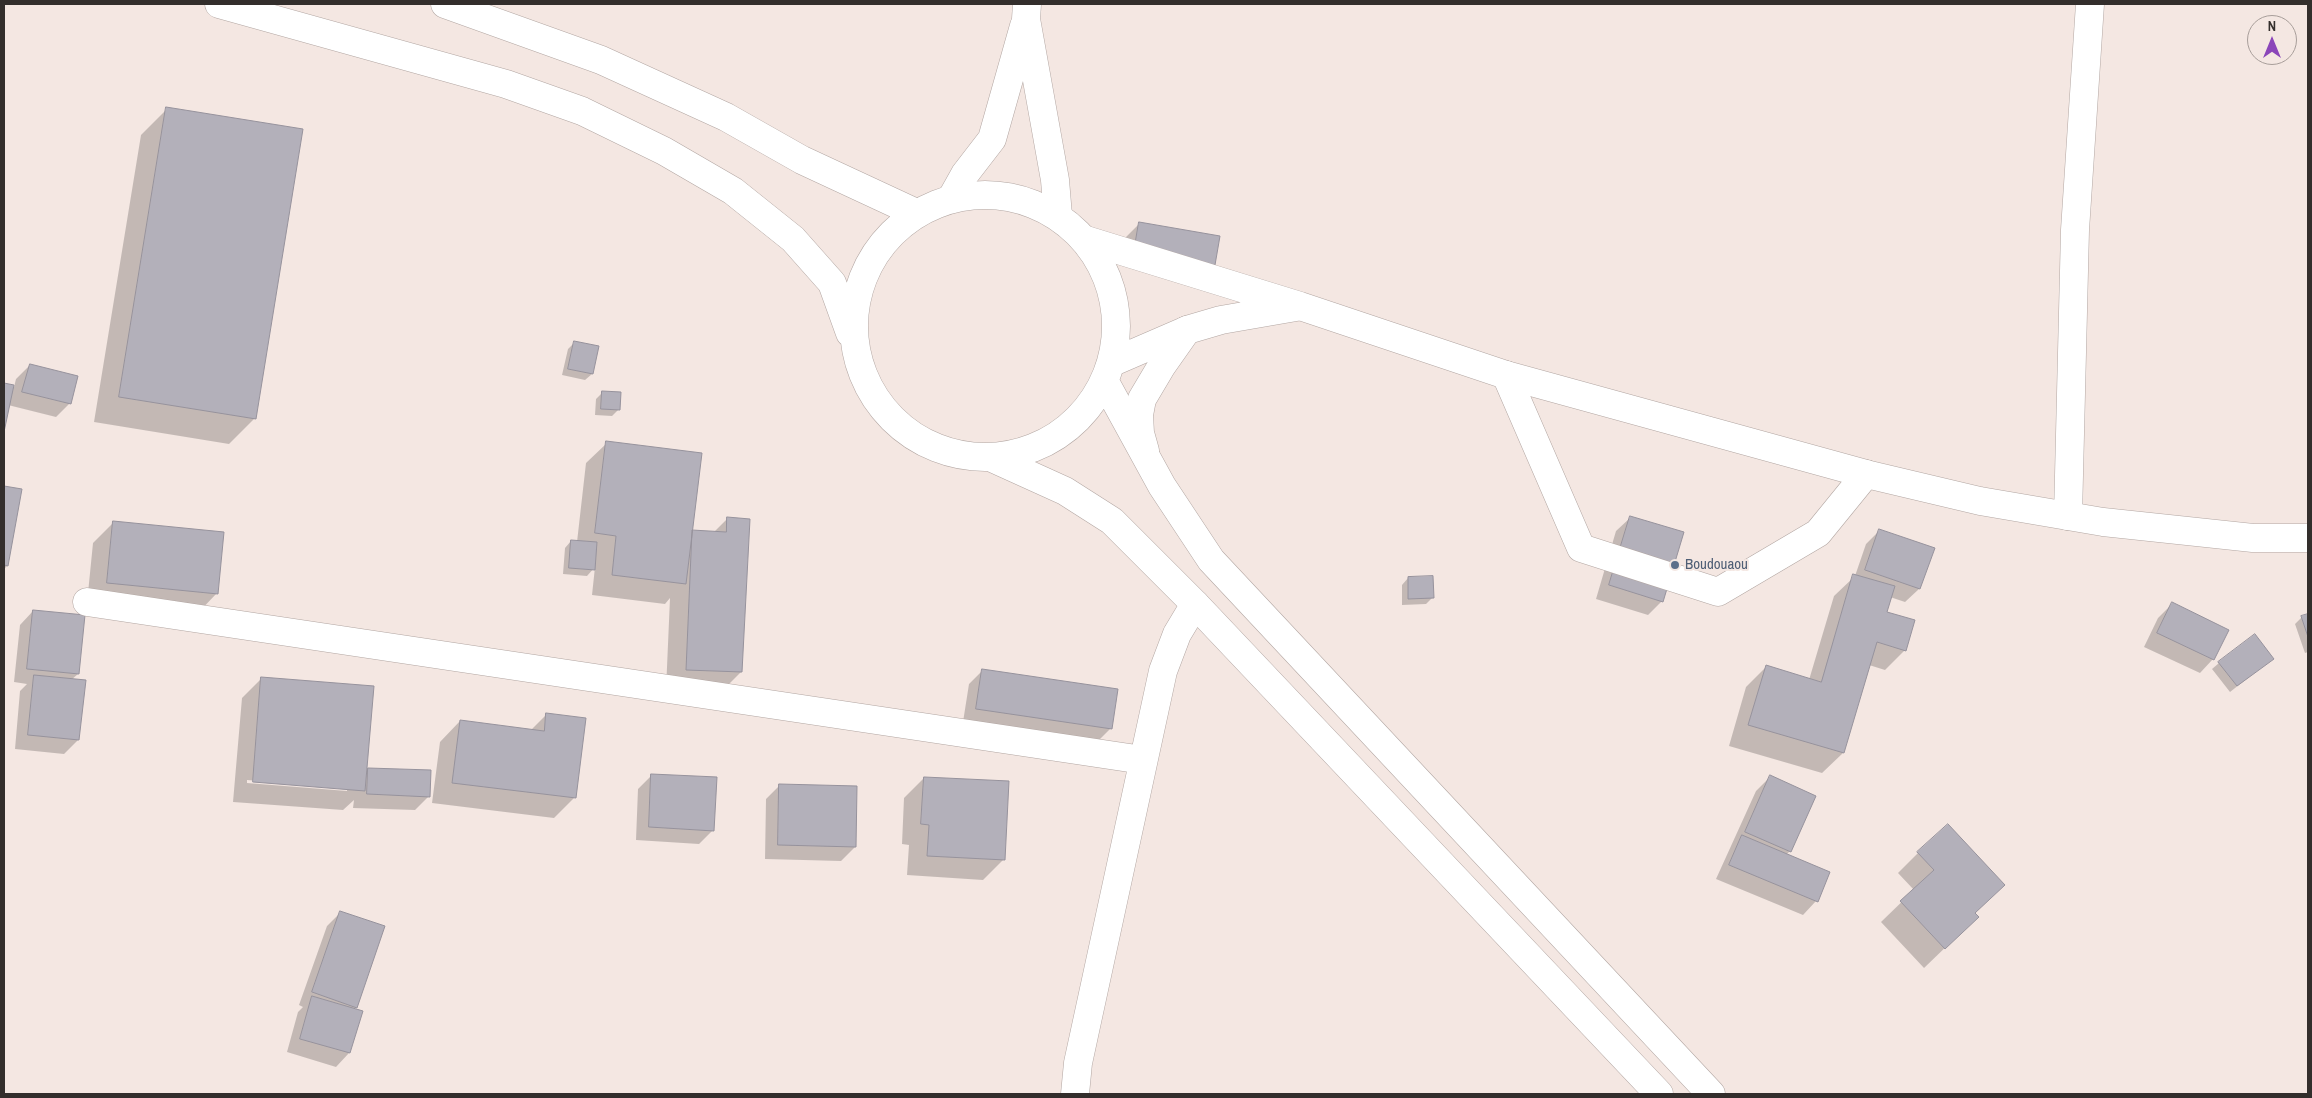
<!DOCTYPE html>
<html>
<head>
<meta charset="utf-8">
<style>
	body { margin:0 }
	#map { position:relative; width:2312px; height:1098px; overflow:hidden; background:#f4e7e2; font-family:"Archivo Narrow",sans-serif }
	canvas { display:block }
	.frame { position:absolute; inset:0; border:5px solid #332e2c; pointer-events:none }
	.north { position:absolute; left:2247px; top:15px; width:50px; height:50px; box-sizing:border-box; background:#f4e7e2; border:1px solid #a79d99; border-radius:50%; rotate:0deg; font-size:14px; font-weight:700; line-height:20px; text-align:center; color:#332e2c }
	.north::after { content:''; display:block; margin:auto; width:18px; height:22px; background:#8b46b9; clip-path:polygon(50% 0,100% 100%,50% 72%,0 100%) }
</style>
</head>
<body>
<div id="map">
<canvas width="2312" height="1098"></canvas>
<div class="frame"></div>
<div class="north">N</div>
</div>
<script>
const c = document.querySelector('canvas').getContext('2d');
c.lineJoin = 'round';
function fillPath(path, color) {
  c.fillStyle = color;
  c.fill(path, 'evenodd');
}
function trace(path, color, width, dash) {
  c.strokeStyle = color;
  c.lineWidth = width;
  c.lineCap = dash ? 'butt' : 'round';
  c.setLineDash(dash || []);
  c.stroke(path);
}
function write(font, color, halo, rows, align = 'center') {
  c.font = font + ' "Archivo Narrow",sans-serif';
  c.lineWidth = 4;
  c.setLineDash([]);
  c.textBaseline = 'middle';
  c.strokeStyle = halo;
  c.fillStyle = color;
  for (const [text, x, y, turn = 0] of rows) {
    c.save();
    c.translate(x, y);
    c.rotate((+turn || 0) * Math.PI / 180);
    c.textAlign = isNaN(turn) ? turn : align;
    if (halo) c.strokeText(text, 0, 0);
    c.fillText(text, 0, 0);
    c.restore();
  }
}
fillPath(new Path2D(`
	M 167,109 L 255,418 L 229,444 L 94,422 L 141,135 Z
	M 1140,223 L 1214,265 L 1201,279 L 1121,265 L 1126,237 Z
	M 575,342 L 592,374 L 585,380 L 562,375 L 568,349 Z
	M 30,365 L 70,403 L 56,417 L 8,405 L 4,426 L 4,384 L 14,387 L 16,379 Z
	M 602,393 L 619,409 L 612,416 L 595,415 L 596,399 Z
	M 607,443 L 691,531 L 714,532 L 727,519 L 741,672 L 721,692 L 666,690 L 670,598 L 665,604 L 592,595 L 595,567 L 587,576 L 563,574 L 565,548 L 571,541 L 577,542 L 586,463 Z
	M 4,487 L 20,490 L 7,566 L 4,569 Z
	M 1630,518 L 1662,601 L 1648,615 L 1596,599 L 1616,531 Z
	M 114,522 L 217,593 L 197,614 L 87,603 L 93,543 Z
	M 1880,530 L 1919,589 L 1905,602 L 1890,597 L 1885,613 L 1905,650 L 1885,670 L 1869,665 L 1843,753 L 1822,773 L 1729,746 L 1746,687 L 1766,667 L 1809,680 L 1834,596 L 1855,576 L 1866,544 Z
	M 1408,578 L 1432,598 L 1426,604 L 1402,605 L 1402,585 Z
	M 2172,604 L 2213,659 L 2200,673 L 2144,647 L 2158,618 Z
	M 33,611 L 78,674 L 71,680 L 78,740 L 64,754 L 15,749 L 20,691 L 27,684 L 14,682 L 20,625 Z
	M 2308,615 L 2308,652 L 2305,653 L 2295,624 L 2302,617 Z
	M 2272,659 L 2230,692 L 2212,669 L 2219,663 Z
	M 983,670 L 1111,728 L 1097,742 L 963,722 L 969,684 Z
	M 262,678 L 365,772 L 368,769 L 429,796 L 415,810 L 353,808 L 354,800 L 343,810 L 233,802 L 242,698 ZM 247,780 L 347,788 L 347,791 L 247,783 Z
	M 547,714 L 584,719 L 574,798 L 554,818 L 432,803 L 440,742 L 460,721 L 531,730 Z
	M 652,775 L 713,830 L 699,844 L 636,840 L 638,789 Z
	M 1770,777 L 1790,851 L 1786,855 L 1816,901 L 1803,915 L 1716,879 L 1756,791 Z
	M 924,778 L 1003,860 L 983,880 L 907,875 L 909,845 L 902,844 L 904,798 Z
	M 780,785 L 855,847 L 841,861 L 765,859 L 766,799 Z
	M 1918,853 L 2003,885 L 1974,914 L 1977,917 L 1924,968 L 1881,922 L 1914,890 L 1898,873 Z
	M 341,912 L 356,1007 L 353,1010 L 349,1053 L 336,1067 L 287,1052 L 298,1012 L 303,1007 L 299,1005 L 327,926 Z`), '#0003');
const building = new Path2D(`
	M 166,107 L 303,129 L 256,419 L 119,397 Z
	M 1139,222 L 1220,236 L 1215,265 L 1134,252 Z
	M 574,341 L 599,346 L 593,374 L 568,369 Z
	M 30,364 L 78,376 L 71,404 L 22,392 Z
	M 4,383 L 14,385 L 4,432 Z
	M 602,391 L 621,392 L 620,410 L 601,409 Z
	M 606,441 L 702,453 L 686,584 L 612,575 L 616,536 L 595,533 Z
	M 4,486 L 22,489 L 8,566 L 4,565 Z
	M 1630,516 L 1684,532 L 1663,602 L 1609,585 Z
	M 727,517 L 750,519 L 742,672 L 686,670 L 692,530 L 726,532 Z
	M 113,521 L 224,532 L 218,594 L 107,583 Z
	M 1879,529 L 1935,548 L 1920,589 L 1865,570 Z
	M 571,540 L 597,542 L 595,570 L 569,568 Z
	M 1853,574 L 1895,586 L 1887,612 L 1915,620 L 1906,651 L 1877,642 L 1844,753 L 1748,725 L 1766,665 L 1821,682 Z
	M 1433,576 L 1434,598 L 1408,599 L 1408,577 Z
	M 2172,602 L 2229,630 L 2214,660 L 2157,633 Z
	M 33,610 L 85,615 L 79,674 L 27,669 Z
	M 2308,614 L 2308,637 L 2301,616 Z
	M 2255,634 L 2274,659 L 2237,686 L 2218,662 Z
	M 982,669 L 1118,689 L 1112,729 L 976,709 Z
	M 34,675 L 86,680 L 79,740 L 28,735 Z
	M 261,677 L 374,686 L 365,791 L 253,782 Z
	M 546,713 L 586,718 L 576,798 L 452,783 L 460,720 L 544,731 Z
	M 368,768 L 431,770 L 430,797 L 367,794 Z
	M 651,774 L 717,777 L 714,831 L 649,827 Z
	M 1770,775 L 1816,796 L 1791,852 L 1745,832 Z
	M 924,777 L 1009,781 L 1005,860 L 927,856 L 929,825 L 921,824 Z
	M 779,784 L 857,786 L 856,847 L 778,845 Z
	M 1948,824 L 2005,885 L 1975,913 L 1979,917 L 1945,949 L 1900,901 L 1934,870 L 1917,852 Z
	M 1742,835 L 1830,872 L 1818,902 L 1729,865 Z
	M 340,911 L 385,926 L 357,1008 L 312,992 Z
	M 312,996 L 363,1011 L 350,1053 L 300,1039 Z`);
fillPath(building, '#b3b0ba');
trace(building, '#96929c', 1);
const minor = new Path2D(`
	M 1506,375 L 1581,548 L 1718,592 L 1818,533 L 1866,474
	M 2068,516 L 2075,230 L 2090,4
	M 87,602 L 1143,760
	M 1075,1094 L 1078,1063 L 1163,671 L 1177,634 L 1195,604`);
const major = new Path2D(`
	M 1027,4 L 1026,19 L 1055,180 L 1058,216
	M 951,199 L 965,174 L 992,139 L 1024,26
	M 1086,240 L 1300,306 L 1506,375 L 1866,474 L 1980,501 L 2103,522 L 2253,538 L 2308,538
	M 1145,451 L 1140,433 L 1139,415 L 1142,399 L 1161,367 L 1187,330 L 1221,320 L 1296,307`);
const highway = new Path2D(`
	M 219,4 L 506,84 L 582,111 L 664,151 L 733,191 L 793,239 L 832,283 L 850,333
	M 445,4 L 601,60 L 726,117 L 802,160 L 916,213
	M854 326a131 131 0 1 1 262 0a131 131 0 1 1-262 0Z
	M 1113,362 L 1187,330
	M 1105,382 L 1162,486 L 1211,560 L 1711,1094
	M 990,457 L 1065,491 L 1112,521 L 1195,604 L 1659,1094`);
trace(minor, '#b2a6a2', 29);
trace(major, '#b2a6a2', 29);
trace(highway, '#b2a6a2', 29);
trace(minor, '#fff', 28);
trace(major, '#fff', 28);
trace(highway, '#fff', 28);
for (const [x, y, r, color] of [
	[1675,565,5,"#5c6f8a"]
]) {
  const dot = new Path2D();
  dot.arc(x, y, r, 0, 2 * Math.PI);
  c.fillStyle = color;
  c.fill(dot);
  trace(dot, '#f4e7e2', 2);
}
write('15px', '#4e5e75', '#f4e7e2', [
	["Boudouaou",1685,565]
], 'left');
</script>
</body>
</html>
